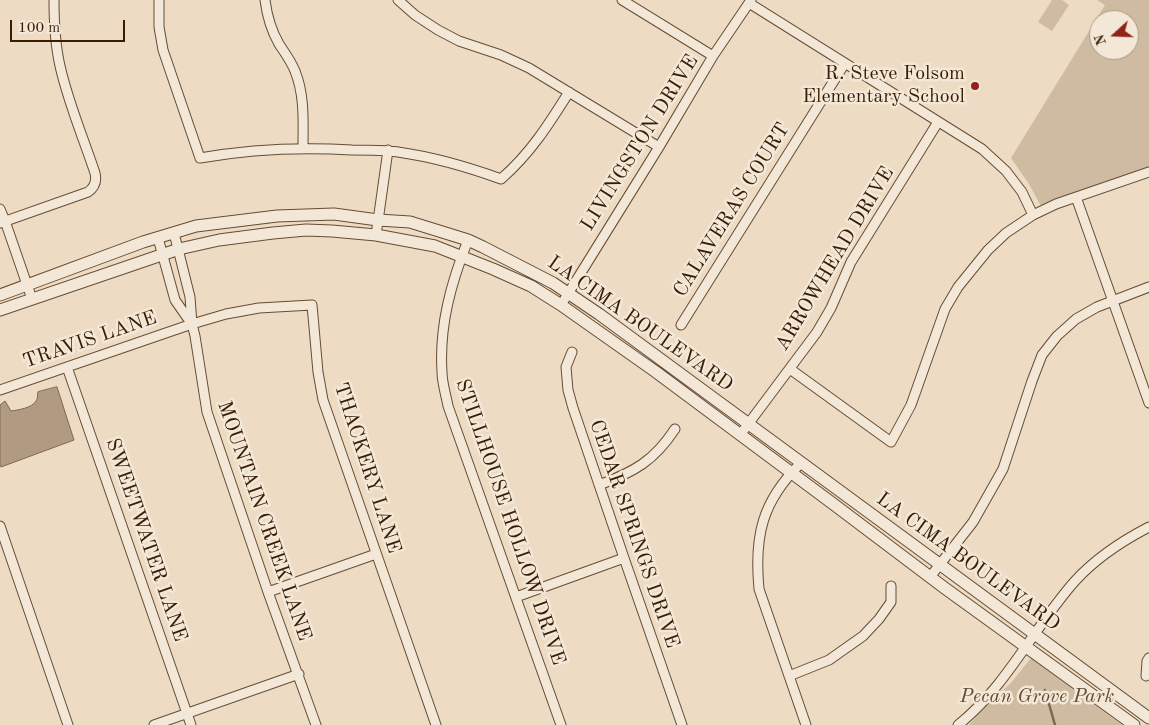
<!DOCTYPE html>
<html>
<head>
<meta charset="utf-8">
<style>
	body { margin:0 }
	#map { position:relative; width:1149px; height:725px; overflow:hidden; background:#eddbc3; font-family:"Old Standard TT",serif }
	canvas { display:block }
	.north { position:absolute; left:1089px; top:10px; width:50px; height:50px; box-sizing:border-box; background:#f3e8d8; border:1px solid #a99783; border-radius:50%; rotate:250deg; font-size:14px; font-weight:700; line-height:20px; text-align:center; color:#391d03 }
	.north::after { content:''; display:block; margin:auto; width:18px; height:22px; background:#8f2418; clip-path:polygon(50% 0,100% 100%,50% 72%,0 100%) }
	.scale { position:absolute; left:10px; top:20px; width:115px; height:22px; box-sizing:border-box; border:2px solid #391d03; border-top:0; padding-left:6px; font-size:15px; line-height:18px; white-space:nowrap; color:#391d03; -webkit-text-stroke:4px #f3e8d8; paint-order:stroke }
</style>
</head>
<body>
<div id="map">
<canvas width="1149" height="725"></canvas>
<div class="north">N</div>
<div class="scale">100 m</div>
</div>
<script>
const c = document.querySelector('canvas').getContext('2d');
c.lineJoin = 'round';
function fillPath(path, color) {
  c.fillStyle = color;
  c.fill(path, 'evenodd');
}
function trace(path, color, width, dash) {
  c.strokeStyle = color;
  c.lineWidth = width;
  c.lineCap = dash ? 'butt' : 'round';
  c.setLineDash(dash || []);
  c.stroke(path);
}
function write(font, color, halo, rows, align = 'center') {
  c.font = font + ' "Old Standard TT",serif';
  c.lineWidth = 5;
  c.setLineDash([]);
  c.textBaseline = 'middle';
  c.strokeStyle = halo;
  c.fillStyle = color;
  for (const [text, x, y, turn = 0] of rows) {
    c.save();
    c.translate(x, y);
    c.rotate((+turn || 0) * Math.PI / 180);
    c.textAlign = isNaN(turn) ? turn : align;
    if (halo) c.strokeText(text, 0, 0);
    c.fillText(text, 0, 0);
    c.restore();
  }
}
fillPath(new Path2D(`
	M 1052,0 L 1062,0 L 1069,5 L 1052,31 L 1038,22 Z
	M 1097,0 L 1149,0 L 1149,167 L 1042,208 L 1029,184 L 1011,158 L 1105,5 ZM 1099,20 L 1129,20 L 1129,50 L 1099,50 Z
	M 1031,658 L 1122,725 L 969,725 L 991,700 L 1010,684 Z`), '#cebba2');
const water = new Path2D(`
	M 57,387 L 74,440 L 1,467 L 0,465 L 0,405 L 5,401 L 11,411 C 18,410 32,408 36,401 C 38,399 37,395 38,392 Z`);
fillPath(water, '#b09a82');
trace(water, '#80684f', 1);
trace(new Path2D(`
	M 1045,690 L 1055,725`), '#80684f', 2.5);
const minor = new Path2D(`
	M 159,0 L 159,27 L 163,50 L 200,158 C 251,149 301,147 352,150 C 367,150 383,150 398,152 C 433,157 468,167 501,179 C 530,154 549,124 569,92
	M 265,0 C 267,16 271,30 279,44 C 285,53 291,61 295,71 C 305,96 303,122 303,148
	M 398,0 L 415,15 L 438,30 L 459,41 L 501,55 L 529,68 L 659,147
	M 622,0 L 713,56
	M 749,3 L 982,149 L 1006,171 L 1022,192 L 1033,215
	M 1076,197 L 1149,403
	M 0,209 L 5,221 L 32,299
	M 0,223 L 88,192 C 95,187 97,181 95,173 C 83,137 68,102 60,66 C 55,44 54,22 54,0
	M 174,233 L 190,297 L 192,324 L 195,336 L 207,412 L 268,592 L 316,725
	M 376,235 L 388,150
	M 158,238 L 175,300 L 191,323
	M 468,240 C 451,283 439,326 442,372 C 442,383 446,395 448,406 L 561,725
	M 561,305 L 659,147 L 713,56 L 751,0
	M 681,325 L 845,63
	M 572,352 L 566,367 L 568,390 L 573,408 L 624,558 L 682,725
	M 67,367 L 191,725
	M 790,369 L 891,442 L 911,405 L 945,309 L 958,287 L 988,250 L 1006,233 L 1033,215 L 1056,204 L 1149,172
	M 0,390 L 192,324 L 226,314 L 259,308 L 312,305 L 318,372 L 323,400 L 436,725
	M 740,435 L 817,332 L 831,308 L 851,262 L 938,122
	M 801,463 C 762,501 754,536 759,589 L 806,725
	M 599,485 C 634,472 654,461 675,429
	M 0,526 L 68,725
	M 930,577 L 973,522 L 1003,469 L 1032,381 L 1042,355 L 1057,336 L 1076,319 L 1097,307 L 1149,287
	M 268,592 L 376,554
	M 516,597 L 624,558
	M 789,676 L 829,660 L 863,636 L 879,619 L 891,602 L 891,586
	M 1146,676 L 1147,661 L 1149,658
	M 154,725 L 299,674
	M 958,725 C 1007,686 1034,627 1075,581 C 1096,558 1122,541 1149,527`);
const tertiary = new Path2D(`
	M 0,295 L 143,242 L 196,226 L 277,216 L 334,214 L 378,220 L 410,222 L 468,240 L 483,247 L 553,283 L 599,314 L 1149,718
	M 0,310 L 179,249 L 219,240 L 273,233 L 306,230 L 332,231 L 376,235 L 435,246 L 493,269 L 531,286 L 561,305 L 656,372 L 832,503 L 946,589 L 1134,725`);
trace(minor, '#664c33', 11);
trace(tertiary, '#664c33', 13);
trace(minor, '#f3e8d8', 9);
trace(tertiary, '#f3e8d8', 11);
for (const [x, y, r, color] of [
	[975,86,5,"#8f2418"]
]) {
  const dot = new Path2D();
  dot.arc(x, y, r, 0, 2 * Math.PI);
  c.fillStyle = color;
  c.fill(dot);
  trace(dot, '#f3e8d8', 2);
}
write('20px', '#391d03', '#f3e8d8', [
	["R. Steve Folsom",965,74],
	["Elementary School",965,97]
], 'right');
write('20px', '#391d03', '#f3e8d8', [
	["LIVINGSTON DRIVE",640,143,-58],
	["CALAVERAS COURT",732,210,-58],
	["ARROWHEAD DRIVE",835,259,-59],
	["LA CIMA BOULEVARD",640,324,35],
	["TRAVIS LANE",90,340,-19],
	["THACKERY LANE",367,468,72],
	["MOUNTAIN CREEK LANE",264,521,71],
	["STILLHOUSE HOLLOW DRIVE",510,522,71],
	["CEDAR SPRINGS DRIVE",634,534,71],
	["SWEETWATER LANE",146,540,71],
	["LA CIMA BOULEVARD",968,562,36]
]);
write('italic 20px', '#664c33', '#f3e8d8', [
	["Pecan Grove Park",1037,697]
]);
</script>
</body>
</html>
